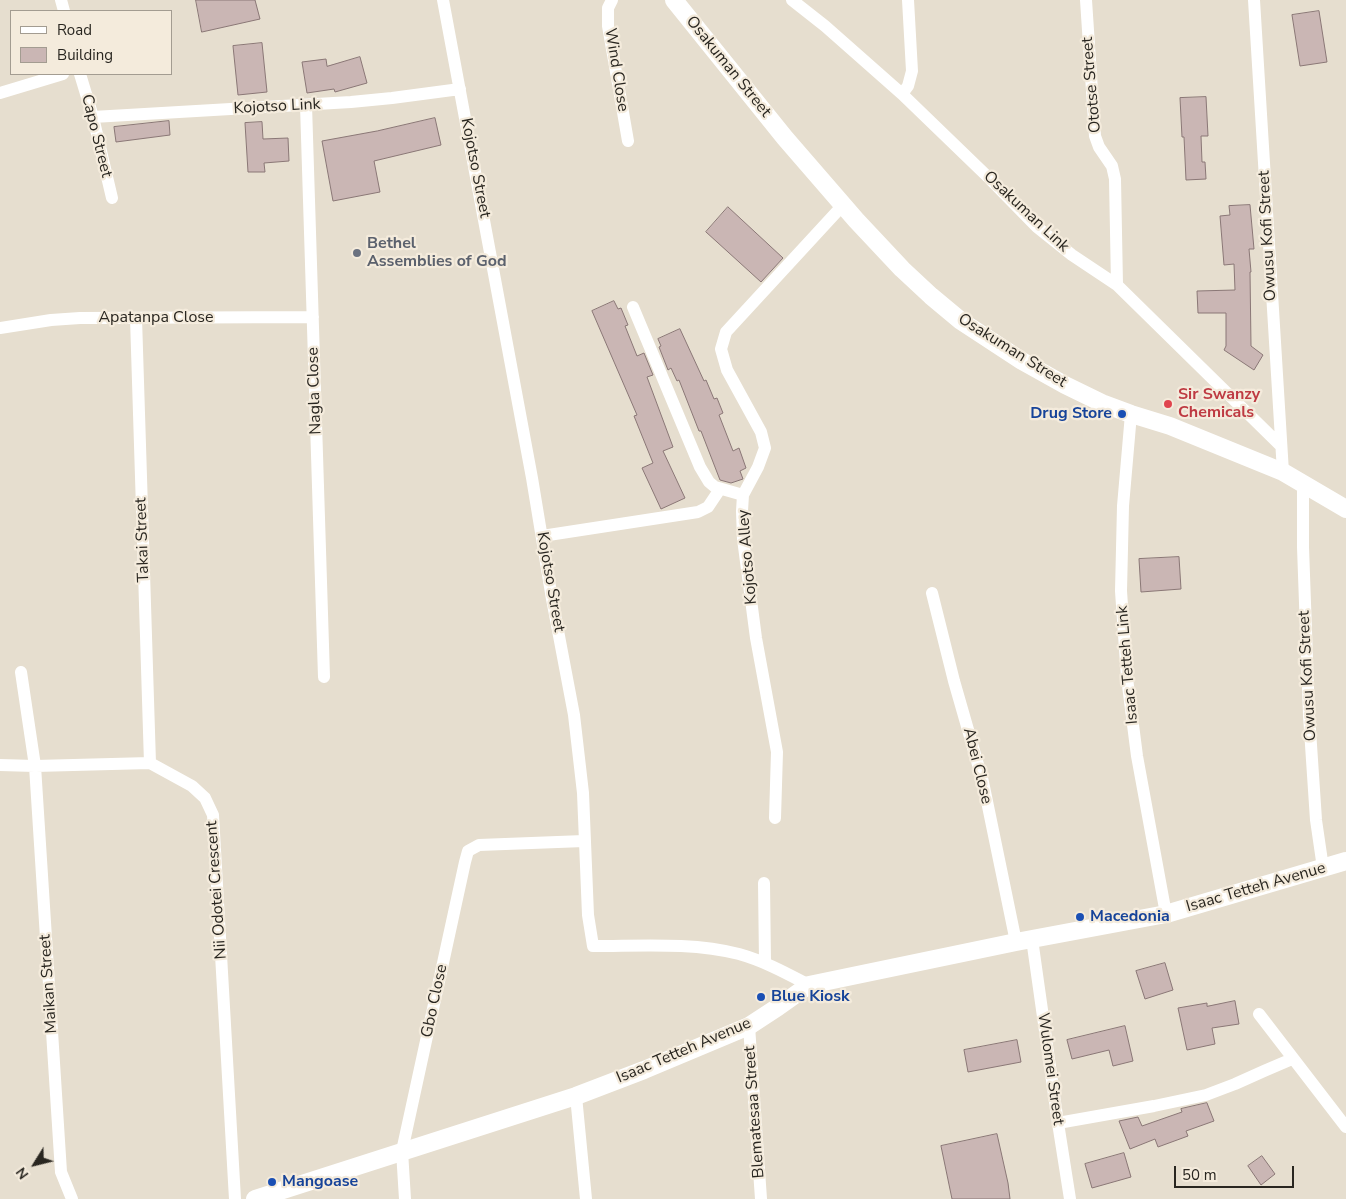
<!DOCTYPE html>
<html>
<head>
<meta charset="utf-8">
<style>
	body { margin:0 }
	#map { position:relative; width:1346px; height:1199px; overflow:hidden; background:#e6decf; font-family:"Nunito Sans",sans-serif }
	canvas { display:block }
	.legend { position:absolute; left:10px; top:10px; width:162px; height:65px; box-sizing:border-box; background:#f4ebdc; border:1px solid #a39c91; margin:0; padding:6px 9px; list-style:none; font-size:15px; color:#292620 }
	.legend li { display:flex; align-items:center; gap:10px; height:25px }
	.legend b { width:25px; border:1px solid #a39c91 }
	.north { position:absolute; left:10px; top:1139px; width:50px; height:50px; -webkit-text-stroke:4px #f4ebdc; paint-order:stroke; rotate:234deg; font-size:14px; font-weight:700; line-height:20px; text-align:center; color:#292620 }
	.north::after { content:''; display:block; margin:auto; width:18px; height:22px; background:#292620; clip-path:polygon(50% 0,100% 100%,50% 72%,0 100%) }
	.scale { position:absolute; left:1174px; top:1166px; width:120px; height:22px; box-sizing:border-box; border:2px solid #292620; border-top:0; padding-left:6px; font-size:15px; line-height:18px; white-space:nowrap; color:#292620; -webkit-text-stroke:4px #f4ebdc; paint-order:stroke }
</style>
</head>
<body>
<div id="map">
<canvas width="1346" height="1199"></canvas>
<ul class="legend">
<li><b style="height:6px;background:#fff"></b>Road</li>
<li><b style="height:14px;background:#cab6b4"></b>Building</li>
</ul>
<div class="north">N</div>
<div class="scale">50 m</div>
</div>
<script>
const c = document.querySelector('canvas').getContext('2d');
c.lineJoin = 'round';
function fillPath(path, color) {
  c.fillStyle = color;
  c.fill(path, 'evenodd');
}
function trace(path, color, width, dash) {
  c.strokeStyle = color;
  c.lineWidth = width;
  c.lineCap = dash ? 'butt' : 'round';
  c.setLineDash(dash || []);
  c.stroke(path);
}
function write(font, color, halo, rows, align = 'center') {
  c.font = font + ' "Nunito Sans",sans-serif';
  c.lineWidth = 4.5;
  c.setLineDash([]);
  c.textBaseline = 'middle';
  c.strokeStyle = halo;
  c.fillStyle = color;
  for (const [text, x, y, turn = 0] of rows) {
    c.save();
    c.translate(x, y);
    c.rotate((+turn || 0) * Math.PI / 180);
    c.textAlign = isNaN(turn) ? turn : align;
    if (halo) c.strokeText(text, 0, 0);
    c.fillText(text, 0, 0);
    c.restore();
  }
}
const building = new Path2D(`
	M 196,0 L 255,0 L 260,19 L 202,32 Z
	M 1319,11 L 1327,62 L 1300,66 L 1292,15 Z
	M 262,43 L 267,92 L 238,95 L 233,46 Z
	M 360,57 L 367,83 L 335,92 L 334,89 L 307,93 L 302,62 L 326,59 L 327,66 Z
	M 1206,97 L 1208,136 L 1201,136 L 1202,162 L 1205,162 L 1206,179 L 1186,180 L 1184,137 L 1182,137 L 1180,98 Z
	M 435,118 L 441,145 L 374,161 L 380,192 L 333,201 L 322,141 L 377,131 Z
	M 169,121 L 170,135 L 116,142 L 114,127 Z
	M 262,122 L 263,139 L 288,138 L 289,161 L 264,163 L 265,172 L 248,172 L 245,123 Z
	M 1250,205 L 1254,249 L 1249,249 L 1251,272 L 1250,272 L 1251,346 L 1263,355 L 1254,370 L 1224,350 L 1226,346 L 1226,313 L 1198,313 L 1197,291 L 1235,290 L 1234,264 L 1224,265 L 1220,216 L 1230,215 L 1229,206 Z
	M 728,207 L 783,258 L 761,282 L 706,232 Z
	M 614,301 L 618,309 L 621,308 L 628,325 L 625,326 L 637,356 L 644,353 L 653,375 L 647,377 L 673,447 L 663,451 L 685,498 L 661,509 L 642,468 L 653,463 L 634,416 L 637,415 L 592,311 Z
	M 680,329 L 704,381 L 706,380 L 714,399 L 717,398 L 723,413 L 719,415 L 733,451 L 739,448 L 746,468 L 740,471 L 743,479 L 731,483 L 720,480 L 701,431 L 699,431 L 679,380 L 677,381 L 671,368 L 668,370 L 659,347 L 661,346 L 658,339 Z
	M 1179,557 L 1181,589 L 1141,592 L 1139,559 Z
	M 1165,963 L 1173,990 L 1145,999 L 1136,971 Z
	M 1235,1001 L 1239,1024 L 1212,1028 L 1215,1044 L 1187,1050 L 1178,1008 L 1207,1003 L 1207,1006 Z
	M 1125,1026 L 1133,1061 L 1113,1066 L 1109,1050 L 1072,1059 L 1067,1040 Z
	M 1017,1040 L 1021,1062 L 968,1072 L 964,1050 Z
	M 1207,1103 L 1214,1121 L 1186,1131 L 1188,1136 L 1158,1147 L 1155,1139 L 1130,1149 L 1119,1121 L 1138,1117 L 1142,1126 L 1182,1112 L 1181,1109 Z
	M 997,1134 L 1008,1183 L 1010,1199 L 952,1199 L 941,1146 Z
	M 1124,1153 L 1131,1177 L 1092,1188 L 1085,1164 Z
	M 1262,1156 L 1275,1174 L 1261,1185 L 1248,1166 Z`);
fillPath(building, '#cab6b4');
trace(building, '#8a7776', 1);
trace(new Path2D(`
	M 61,0 L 64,11
	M 443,0 L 532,478 L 552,599 L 574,715 L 583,793 L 588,915 L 593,946 C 641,946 692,942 739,954 C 764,961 786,973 809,985
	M 612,0 L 608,8 L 608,26 L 628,141
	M 792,0 L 825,26 L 902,94 L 990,179 L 1037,227 L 1072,255 L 1117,285 L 1281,446
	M 1086,0 L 1095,136 L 1099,147 L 1112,166 L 1115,179 L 1117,285
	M 1254,0 L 1283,472
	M 80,74 L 93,117 L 112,198
	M 0,93 L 63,74
	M 902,94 L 908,86 L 912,71 L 908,0
	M 306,105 L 324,677
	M 93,117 L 351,102 L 392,98 L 460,89
	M 633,307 L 700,467 L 709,482 L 715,487 L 743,495
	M 136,318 L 150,763
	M 0,328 L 51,320 L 80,318 L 313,317
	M 1131,414 L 1123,506 L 1121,591 L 1127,678 L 1137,756 L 1166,914
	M 1303,483 L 1303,547 L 1309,715 L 1316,820 L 1323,868
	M 542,536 L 698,512 L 708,507 L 720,489
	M 932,593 L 954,681 L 983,782 L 1016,942
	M 21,672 L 35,766 L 61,1172 L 72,1199
	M 0,765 L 35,766 L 150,763 L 192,786 L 205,798 L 213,815 L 235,1199
	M 775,818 L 777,752 L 756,638 L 743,539 L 742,511 L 743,495 L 758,467 L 765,448 L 761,432 L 727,370 L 721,349 L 726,332 L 843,205
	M 764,883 L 765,962
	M 1032,939 L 1058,1123 L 1070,1199
	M 1259,1014 L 1346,1127
	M 749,1026 L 761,1199
	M 576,1096 L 586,1199
	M 1058,1123 L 1154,1106 L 1206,1095 L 1235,1084 L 1264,1071 L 1292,1059
	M 405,1199 L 402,1151 L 465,862 L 468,851 L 479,845 L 584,841`), '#fff', 12);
trace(new Path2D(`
	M 674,0 L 785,138 L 856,220 L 902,269 L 931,296 L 961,321 L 1022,361 L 1065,385 L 1104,404 L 1131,414 L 1170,426 L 1283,472 L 1346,509
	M 255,1199 L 576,1096 L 644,1070 L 749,1026 L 778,1007 L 809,985 L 1016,942 L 1166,914 L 1346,861`), '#fff', 18);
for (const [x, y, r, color] of [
	[357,253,5,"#6b7280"],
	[1168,404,5,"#e0444e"],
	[1122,414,5,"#1a4fb4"],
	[1080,917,5,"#1a4fb4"],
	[761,997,5,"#1a4fb4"],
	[272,1182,5,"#1a4fb4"]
]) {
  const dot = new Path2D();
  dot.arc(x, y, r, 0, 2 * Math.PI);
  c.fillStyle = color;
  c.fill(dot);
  trace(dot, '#f4ebdc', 2);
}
write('16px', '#292620', '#f4ebdc', [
	["Osakuman Street",728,67,51],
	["Wind Close",616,70,81],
	["Ototse Street",1092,85,-95],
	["Kojotso Link",277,107,-3],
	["Capo Street",96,136,76],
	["Kojotso Street",475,168,79],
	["Osakuman Link",1026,212,43],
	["Owusu Kofi Street",1268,236,-93],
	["Apatanpa Close",156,318],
	["Osakuman Street",1012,351,32],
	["Nagla Close",315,391,-92],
	["Takai Street",143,540,-92],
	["Kojotso Alley",748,557,-95],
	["Kojotso Street",550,582,80],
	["Isaac Tetteh Link",1128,665,-95],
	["Owusu Kofi Street",1308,676,-93],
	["Abei Close",977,766,76],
	["Isaac Tetteh Avenue",1256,888,-16],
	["Nii Odotei Crescent",217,890,-94],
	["Maikan Street",49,984,-94],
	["Gbo Close",435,1001,-78],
	["Isaac Tetteh Avenue",684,1051,-23],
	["Wulomei Street",1050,1069,82],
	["Blematesaa Street",755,1112,-94]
]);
write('bold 16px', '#5b616d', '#f4ebdc', [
	["Bethel",367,244],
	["Assemblies of God",367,262]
], 'left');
write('bold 16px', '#be3a42', '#f4ebdc', [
	["Sir Swanzy",1178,395],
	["Chemicals",1178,413]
], 'left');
write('bold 16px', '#164399', '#f4ebdc', [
	["Drug Store",1112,414,"right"],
	["Macedonia",1090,917],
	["Blue Kiosk",771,997],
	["Mangoase",282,1182]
], 'left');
</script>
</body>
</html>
